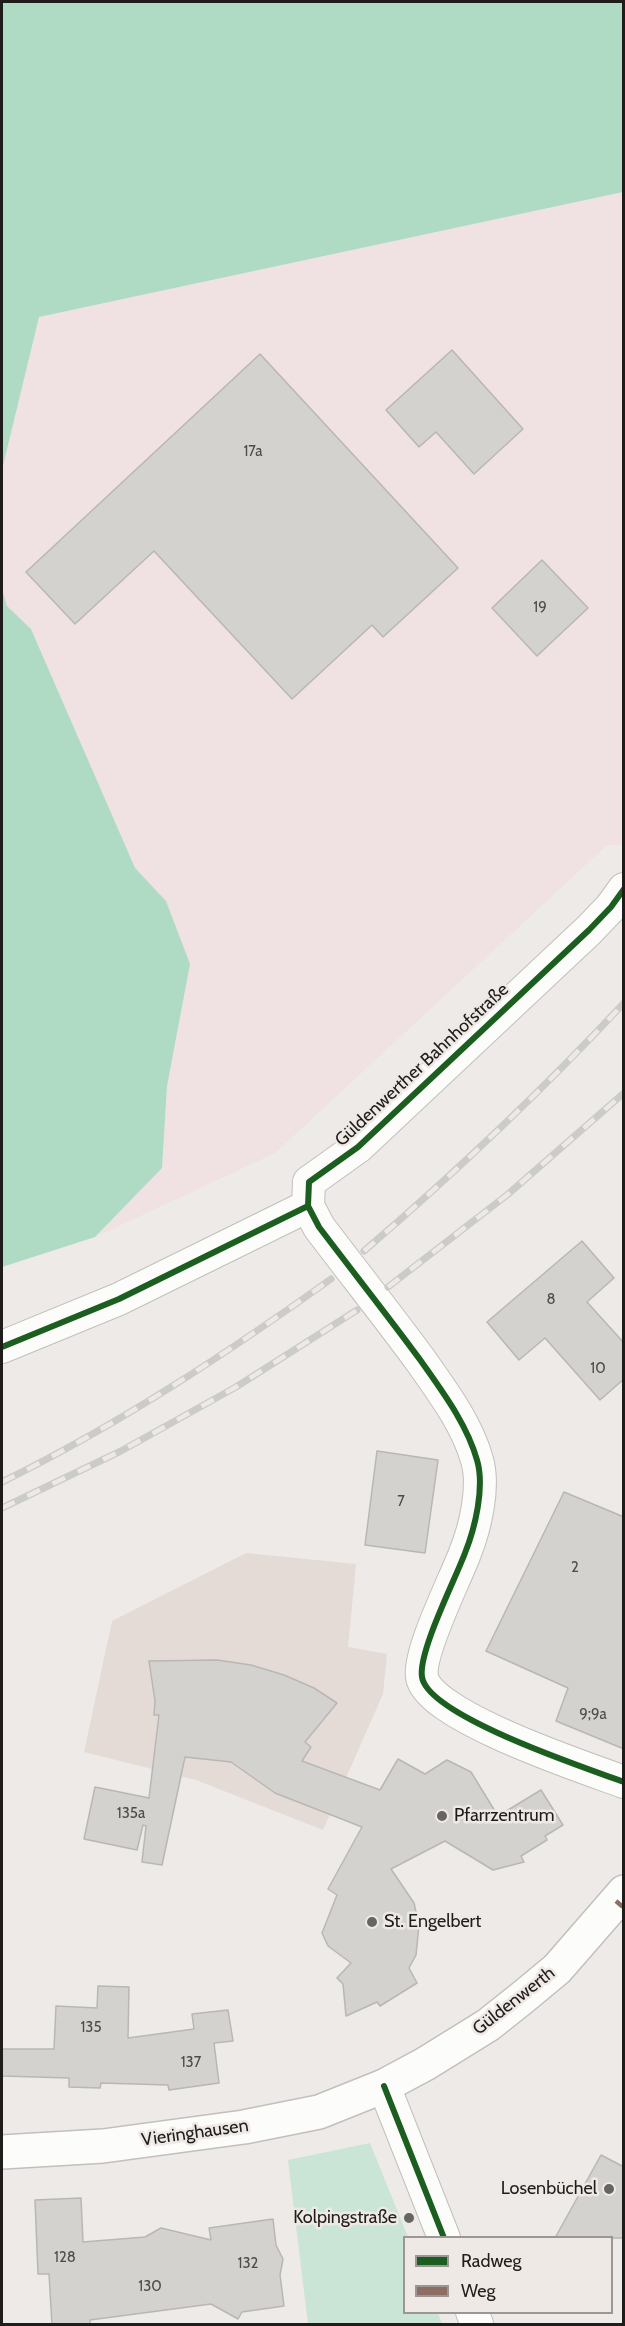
<!DOCTYPE html>
<html>
<head>
<meta charset="utf-8">
<style>
	body { margin:0 }
	#map { position:relative; width:625px; height:2326px; overflow:hidden; background:#edeae7; font-family:Cabin,sans-serif }
	canvas { display:block }
	.frame { position:absolute; inset:0; border:3px solid #1f1d1b; pointer-events:none }
	.legend { position:absolute; left:403px; top:2236px; width:210px; height:78px; box-sizing:border-box; background:#efe9e5; border:2px solid #9c9794; margin:0; padding:8px 10px; list-style:none; font-size:18px; color:#1f1d1b }
	.legend li { display:flex; align-items:center; gap:12px; height:30px }
	.legend b { width:30px; border:2px solid #9c9794 }
</style>
</head>
<body>
<div id="map">
<canvas width="625" height="2326"></canvas>
<div class="frame"></div>
<ul class="legend">
<li><b style="height:8px;background:#1b5e20"></b>Radweg</li>
<li><b style="height:8px;background:#8d6e63"></b>Weg</li>
</ul>
</div>
<script>
const c = document.querySelector('canvas').getContext('2d');
c.lineJoin = 'round';
function fillPath(path, color) {
  c.fillStyle = color;
  c.fill(path, 'evenodd');
}
function trace(path, color, width, dash) {
  c.strokeStyle = color;
  c.lineWidth = width;
  c.lineCap = dash ? 'butt' : 'round';
  c.setLineDash(dash || []);
  c.stroke(path);
}
function write(font, color, halo, rows, align = 'center') {
  c.font = font + ' Cabin,sans-serif';
  c.lineWidth = 5;
  c.setLineDash([]);
  c.textBaseline = 'middle';
  c.strokeStyle = halo;
  c.fillStyle = color;
  for (const [text, x, y, turn = 0] of rows) {
    c.save();
    c.translate(x, y);
    c.rotate((+turn || 0) * Math.PI / 180);
    c.textAlign = isNaN(turn) ? turn : align;
    if (halo) c.strokeText(text, 0, 0);
    c.fillText(text, 0, 0);
    c.restore();
  }
}
fillPath(new Path2D(`
	M 246,1553 L 356,1564 L 348,1647 L 387,1654 L 383,1694 L 323,1830 L 196,1780 L 84,1752 L 112,1621 Z`), '#e4dbd6');
fillPath(new Path2D(`
	M 623,192 L 623,845 L 607,845 L 275,1153 L 95,1237 L 162,1168 L 167,1086 L 166,901 L 135,869 L 31,629 L 7,606 L 2,589 L 2,469 L 39,317 Z`), '#f0e1e2');
fillPath(new Path2D(`
	M 370,2143 L 408,2237 L 404,2238 L 404,2312 L 438,2313 L 442,2324 L 308,2324 L 288,2160 Z`), '#cae4d5');
fillPath(new Path2D(`
	M 2,2 L 623,2 L 623,192 L 39,317 L 2,470 Z
	M 2,589 L 7,606 L 31,629 L 135,868 L 166,901 L 190,964 L 167,1086 L 162,1168 L 95,1237 L 2,1267 Z`), '#afdbc4');
const building = new Path2D(`
	M 452,350 L 523,429 L 474,474 L 436,432 L 419,447 L 386,410 Z
	M 260,354 L 458,568 L 383,637 L 372,625 L 292,699 L 154,551 L 75,624 L 26,572 Z
	M 542,560 L 588,608 L 537,656 L 492,608 Z
	M 582,1241 L 614,1278 L 587,1302 L 624,1343 L 624,1379 L 600,1400 L 545,1338 L 519,1360 L 487,1322 Z
	M 377,1451 L 438,1460 L 425,1553 L 365,1545 Z
	M 564,1492 L 624,1517 L 624,1749 L 556,1721 L 568,1688 L 486,1651 Z
	M 217,1660 L 251,1665 L 284,1675 L 314,1688 L 337,1703 L 305,1742 L 311,1747 L 302,1761 L 380,1790 L 398,1759 L 425,1774 L 447,1760 L 471,1772 L 498,1816 L 541,1790 L 563,1825 L 545,1836 L 547,1840 L 521,1856 L 524,1862 L 493,1870 L 445,1841 L 391,1869 L 414,1903 L 419,1925 L 416,1955 L 409,1968 L 417,1983 L 380,2006 L 377,2002 L 346,2016 L 343,1984 L 337,1978 L 351,1963 L 328,1946 L 322,1933 L 337,1895 L 328,1889 L 362,1827 L 275,1793 L 231,1762 L 185,1757 L 162,1865 L 142,1862 L 146,1826 L 143,1825 L 137,1850 L 84,1839 L 95,1787 L 149,1798 L 159,1715 L 154,1715 L 155,1701 L 149,1661 Z
	M 98,1986 L 129,1987 L 128,2038 L 194,2029 L 192,2014 L 228,2010 L 233,2041 L 214,2043 L 219,2083 L 169,2090 L 168,2085 L 101,2083 L 100,2088 L 69,2087 L 69,2078 L 2,2076 L 2,2049 L 54,2049 L 56,2006 L 97,2008 Z
	M 601,2155 L 624,2167 L 624,2238 L 555,2238 Z
	M 81,2198 L 83,2242 L 145,2237 L 161,2228 L 211,2240 L 209,2228 L 273,2219 L 276,2245 L 283,2259 L 280,2275 L 284,2306 L 242,2312 L 238,2319 L 211,2304 L 90,2320 L 90,2325 L 52,2325 L 49,2274 L 38,2274 L 35,2200 Z`);
fillPath(building, '#d4d2cf');
trace(building, '#b9b7b5', 1.5);
const minor = new Path2D(`
	M 624,889 L 611,907 L 589,930 L 358,1147 L 309,1182 L 308,1206 L 319,1227 C 353,1272 388,1316 421,1361 C 442,1391 467,1424 477,1460 C 485,1487 475,1528 465,1553 C 455,1580 418,1652 422,1677 C 428,1716 586,1768 624,1782
	M 2,1347 L 119,1299 L 308,1206
	M 384,2086 L 444,2238
	M 472,2312 L 477,2324`);
const secondary = new Path2D(`
	M 2,2152 L 103,2146 L 244,2127 L 319,2112 L 384,2086 L 425,2064 L 488,2025 L 522,1998 L 557,1969 L 624,1892`);
trace(minor, '#c2bfbd', 34);
trace(secondary, '#c2bfbd', 36);
trace(minor, '#fcfcfb', 32);
trace(secondary, '#fcfcfb', 33);
const rail = new Path2D(`
	M 364,1251 C 455,1173 542,1091 624,1003
	M 388,1287 L 507,1195 L 624,1093
	M 2,1482 C 118,1425 226,1354 331,1279
	M 2,1508 L 121,1451 L 236,1387 L 357,1310`);
trace(rail, '#cbcbc9', 7);
trace(rail, '#efe9e5', 4.5, [14]);
trace(new Path2D(`
	M 616,1901 L 624,1908`), '#8d6e63', 4.5, [9, 4.5]);
trace(new Path2D(`
	M 624,889 L 611,907 L 589,930 L 358,1147 L 309,1182 L 308,1206 L 319,1227 C 353,1272 388,1316 421,1361 C 442,1391 467,1424 477,1460 C 485,1487 475,1528 465,1553 C 455,1580 418,1652 422,1677 C 428,1716 586,1768 624,1782
	M 2,1347 L 119,1299 L 308,1206
	M 384,2086 L 444,2238`), '#1b5e20', 6);
for (const [x, y, r, color] of [
	[442,1816,6,"#676562"],
	[372,1922,6,"#676562"],
	[609,2189,6,"#676562"],
	[409,2218,6,"#676562"]
]) {
  const dot = new Path2D();
  dot.arc(x, y, r, 0, 2 * Math.PI);
  c.fillStyle = color;
  c.fill(dot);
  trace(dot, '#efe9e5', 2);
}
write('15px', '#4e4c4a', null, [
	["17a",253,452],
	["19",540,608],
	["8",551,1300],
	["10",598,1369],
	["7",401,1502],
	["2",575,1568],
	["9;9a",593,1715],
	["135a",131,1814],
	["135",91,2028],
	["137",191,2063],
	["128",65,2258],
	["132",248,2264],
	["130",150,2287]
]);
write('18px', '#1f1d1b', '#efe9e5', [
	["Güldenwerther Bahnhofstraße",422,1065,-43],
	["Güldenwerth",514,2001,-38],
	["Vieringhausen",195,2133,-8]
]);
write('18px', '#1f1d1b', '#efe9e5', [
	["Pfarrzentrum",454,1816],
	["St. Engelbert",384,1922],
	["Losenbüchel",597,2189,"right"],
	["Kolpingstraße",397,2218,"right"]
], 'left');
</script>
</body>
</html>
